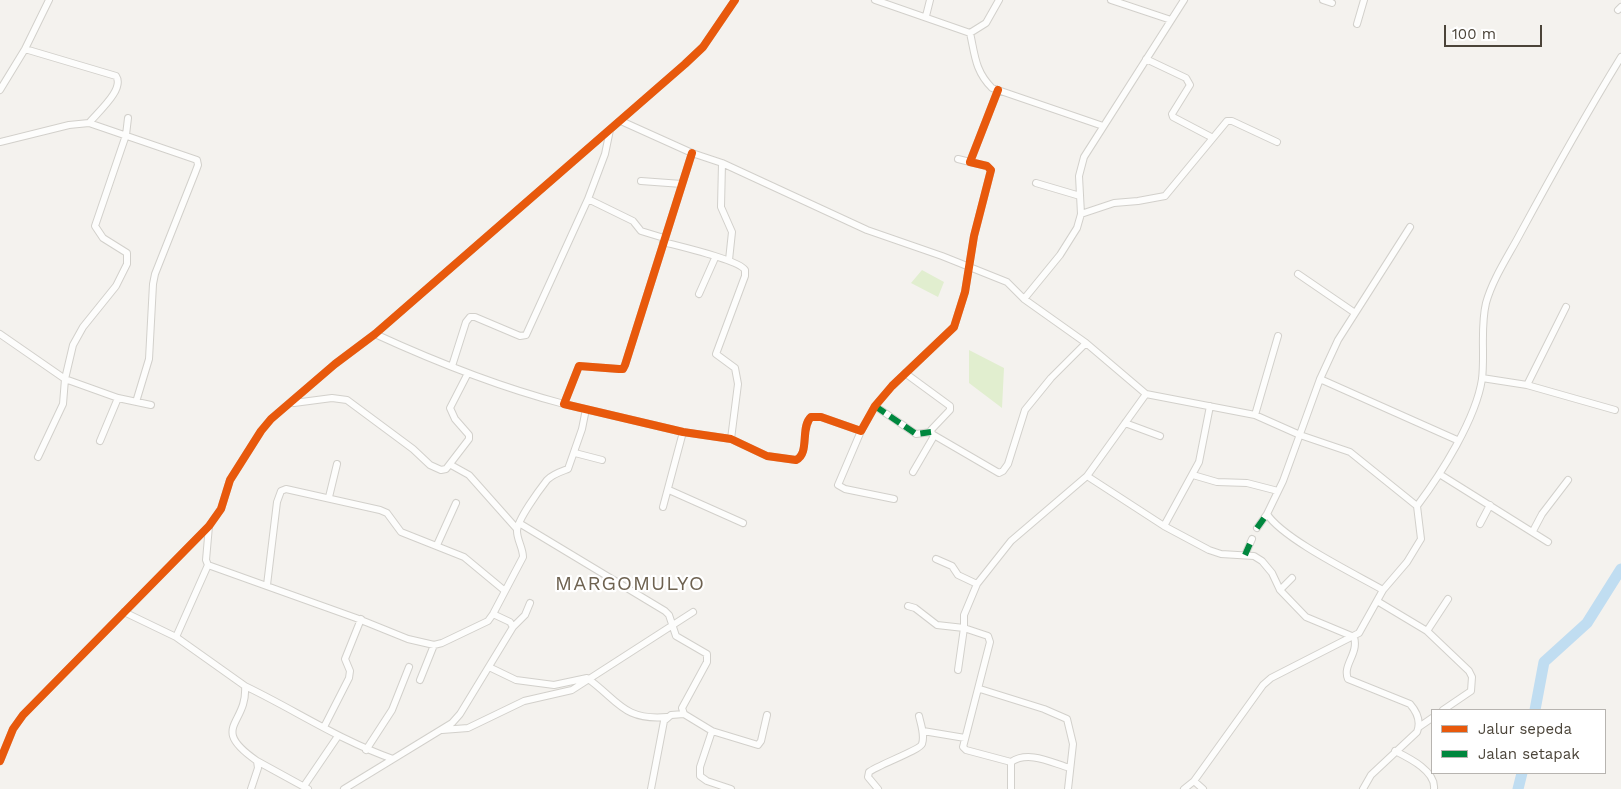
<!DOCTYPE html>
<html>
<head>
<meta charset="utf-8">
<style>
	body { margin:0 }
	#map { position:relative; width:1621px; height:789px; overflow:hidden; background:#f4f2ee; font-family:"Work Sans",sans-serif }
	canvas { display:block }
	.legend { position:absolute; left:1431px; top:709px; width:175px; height:65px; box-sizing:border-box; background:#fff; border:1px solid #b7b4b0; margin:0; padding:6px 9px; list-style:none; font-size:15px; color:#4b4439 }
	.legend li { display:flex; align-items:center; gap:10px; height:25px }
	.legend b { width:25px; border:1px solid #b7b4b0 }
	.scale { position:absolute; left:1444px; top:25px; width:98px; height:22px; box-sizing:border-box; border:2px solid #4b4439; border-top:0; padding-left:6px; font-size:15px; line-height:18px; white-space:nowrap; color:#4b4439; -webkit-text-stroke:4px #fff; paint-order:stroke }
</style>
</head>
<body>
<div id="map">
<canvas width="1621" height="789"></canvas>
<ul class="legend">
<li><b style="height:6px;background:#e8590c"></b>Jalur sepeda</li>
<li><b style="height:6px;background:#00873e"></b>Jalan setapak</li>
</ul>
<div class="scale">100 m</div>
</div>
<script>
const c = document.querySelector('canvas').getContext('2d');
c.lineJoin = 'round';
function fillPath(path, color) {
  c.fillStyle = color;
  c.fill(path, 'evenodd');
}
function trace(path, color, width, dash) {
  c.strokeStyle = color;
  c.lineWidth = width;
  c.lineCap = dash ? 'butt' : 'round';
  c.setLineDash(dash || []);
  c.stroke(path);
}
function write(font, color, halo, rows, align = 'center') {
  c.font = font + ' "Work Sans",sans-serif';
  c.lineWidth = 4.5;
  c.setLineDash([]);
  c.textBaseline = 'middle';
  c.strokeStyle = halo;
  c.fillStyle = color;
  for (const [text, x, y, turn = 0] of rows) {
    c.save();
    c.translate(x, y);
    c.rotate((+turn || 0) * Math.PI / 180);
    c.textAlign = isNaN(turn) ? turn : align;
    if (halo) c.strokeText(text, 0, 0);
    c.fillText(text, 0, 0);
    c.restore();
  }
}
fillPath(new Path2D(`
	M 922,270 L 944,282 L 938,297 L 911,283 Z
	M 969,350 L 1004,368 L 1002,408 L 969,383 Z`), '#e1eecf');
trace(new Path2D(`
	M 1535,710 L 1544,662 L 1587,623 L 1621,569
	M 1518,789 L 1522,773`), '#c0ddf1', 11);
const minor = new Path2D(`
	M 875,0 L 970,33 L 986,23 L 999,0
	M 1111,0 L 1171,20
	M 1323,0 L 1332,3
	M 1618,10 L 1621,7
	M 926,16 L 930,0
	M 1357,24 L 1364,0
	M 970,33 C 975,55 975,71 992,88 L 1103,126
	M 25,49 L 116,76 C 125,89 98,112 89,123
	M 1146,59 L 1186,78 L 1190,85 L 1172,114 L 1173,117 L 1213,138
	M 0,90 L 25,49 L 49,0
	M 621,121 L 692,153 L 722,163 L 867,230 L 942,256 L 1007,282 L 1024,299 L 1086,343 L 1146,394 L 1255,415 L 1300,435 L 1350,452 L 1417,506
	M 0,142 L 69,125 L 89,123 L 197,160 L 198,165 L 195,173 L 155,274 L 153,284 L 149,359 L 136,402
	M 692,153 L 625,365 L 623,369 L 619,369 L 579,366 L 564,404 L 683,432 L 731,439 L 767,456 L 796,460 C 810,454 800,427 811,417 L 821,417 L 861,431 L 875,406 L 892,386 L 954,327 L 965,292 L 974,236 L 991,170 L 987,166 L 970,162 L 998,90
	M 958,159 L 970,162
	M 722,163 L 721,207 L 732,232 L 729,260
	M 641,181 L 682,184
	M 1036,183 L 1080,196
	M 588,199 L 605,154 L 610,130
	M 1081,214 L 1114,203 L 1138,201 L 1165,196 L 1227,121 L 1232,121 L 1277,142
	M 663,242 C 678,246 739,260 745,270 L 745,276 L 716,354 L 735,368 L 738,384 L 731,439
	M 1298,274 L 1355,313
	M 699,294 L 715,258
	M 1024,299 L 1060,255 L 1077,228 L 1081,214 L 1079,176 L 1084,157 L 1184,0
	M 0,334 L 65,379 L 118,398 L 151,405
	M 375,334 C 436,362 499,387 564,404
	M 452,366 L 466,322 L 470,317 L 475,317 L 520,336 L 526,335 L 588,199 L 633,221 L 641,231 L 664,238
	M 905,373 L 950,406 L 950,410 L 931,430 L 932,434 L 999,473 L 1003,471 L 1008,464 L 1025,410 L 1051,378 L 1086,343
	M 1482,378 L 1527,385 L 1615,410
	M 1320,379 L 1457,440
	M 1527,385 L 1566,307
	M 294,403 L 332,398 L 347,400 L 413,449 L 430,465 L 441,470 L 446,469 L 469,439 L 469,435 L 455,419 L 450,408 L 468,373
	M 875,406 L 916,434 L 931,432
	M 1255,415 L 1278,336
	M 1125,423 L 1160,436
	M 861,431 L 838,485 L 845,489 L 894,499
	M 100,441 L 118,398
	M 575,453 L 602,460
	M 38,457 L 63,404 L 65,379 L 73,345 L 83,327 L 116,286 L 127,264 L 127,253 L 103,238 L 95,226 L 126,135 L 128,118
	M 451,465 L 469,475 L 517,529
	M 913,472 L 934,436
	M 1193,475 L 1217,482 L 1247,483 L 1278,491
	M 1441,475 L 1548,542
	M 1087,476 L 1164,526 L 1209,550 L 1221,554 L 1254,556 L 1262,561 L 1272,573 L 1280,590 L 1306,617 L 1354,637 C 1359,654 1342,665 1348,679 L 1410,704 C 1417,712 1421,722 1417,732 L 1371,775 L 1363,789
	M 669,490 L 743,523
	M 329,497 L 337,464
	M 663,507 L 683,432
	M 519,523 L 665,611 L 669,615 L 676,636 L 707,654 L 707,662 L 682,708 L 684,714 L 712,731 L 700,767 L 700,776 L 707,781 L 731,789
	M 1480,524 L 1490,505
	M 209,526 L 206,560 L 208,565 L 356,618 L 408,639 L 434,645 L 442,643 L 488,621 L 493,614 L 523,557 C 523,548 517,540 517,531 C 517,520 540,489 547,480 C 553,474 560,472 568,469 L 582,429 L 586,409
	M 1164,526 L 1199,462 L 1210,406
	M 1257,528 L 1267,514
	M 1533,531 L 1542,514 L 1568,480
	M 437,545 L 456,503
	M 1245,555 L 1252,539
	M 936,559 L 952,566 L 958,575 L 977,584
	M 267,585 L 277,502 L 281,491 L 286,489 L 380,510 L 387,513 L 401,532 L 464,557 L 505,591
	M 1280,590 L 1292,578
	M 1383,590 C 1355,574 1283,539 1267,514 L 1283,481 L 1320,379 L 1338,340 L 1410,227
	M 1377,601 L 1427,631 L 1469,671 L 1472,677 L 1471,691 L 1443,710
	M 908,606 L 915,608 L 937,625 L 964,628 L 958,670
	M 124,612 L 176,637 L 245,686 C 248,725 208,727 257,761 L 258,768 L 251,789
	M 493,614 L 510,622 L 513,627
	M 1427,631 L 1448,599
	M 176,637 L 208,565
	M 489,667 L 516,680 L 554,685 L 587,678 C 618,700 623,721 667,717
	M 420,680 L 434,645
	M 245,686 C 295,710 341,741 393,759
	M 980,689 L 1044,709 L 1067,719 L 1073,744 L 1068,789
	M 324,727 L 349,678 L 350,671 L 345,659 L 361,619
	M 1419,727 L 1432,718
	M 442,730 L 468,728 L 524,701 L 572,690 L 693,612
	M 712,731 L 758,745 L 761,741 L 767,715
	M 923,731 L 965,738
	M 366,750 L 392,710 L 409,667
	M 1395,751 C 1409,758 1436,771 1434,789
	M 0,761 L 13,729 L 23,715 L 209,526 L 221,509 L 230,480 L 261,431 L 271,419 L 335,364 L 375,334 L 685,64 L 703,47 L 735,0
	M 257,761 L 308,789
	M 1011,762 C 1029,750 1052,763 1070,768
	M 1194,781 L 1203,789
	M 304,786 L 338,736
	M 344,789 L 452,723 L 460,714 L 513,627 L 525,615 L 530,603
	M 651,789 L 664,721 L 671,715 L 684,714
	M 878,789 L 868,777 L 869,772 C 878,765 920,750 922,744 C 925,735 921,725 919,716
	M 1011,789 L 1011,762 L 966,750 L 963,747 L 990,642 L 988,636 L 964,628 L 964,615 L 977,584 L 1011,541 L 1087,476 L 1146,394
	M 1184,789 L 1194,781 L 1263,685 L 1271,678 L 1359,633 L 1383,590 L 1407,562 L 1421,539 L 1417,506 C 1441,474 1476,419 1482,379 C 1485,354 1480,328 1486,303 C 1493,278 1509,255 1521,232 C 1553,173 1586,114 1621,57`);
trace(minor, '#d2d0cb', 8);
trace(minor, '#fdfdfc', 6);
trace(new Path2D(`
	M 875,406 L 916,434 L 931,432
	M 1257,528 L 1267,514
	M 1245,555 L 1252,539`), '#00873e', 6, [12, 6]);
trace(new Path2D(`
	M 692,153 L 625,365 L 623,369 L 619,369 L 579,366 L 564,404 L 683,432 L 731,439 L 767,456 L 796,460 C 810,454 800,427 811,417 L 821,417 L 861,431 L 875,406 L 892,386 L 954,327 L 965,292 L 974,236 L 991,170 L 987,166 L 970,162 L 998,90
	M 0,761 L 13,729 L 23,715 L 209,526 L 221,509 L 230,480 L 261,431 L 271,419 L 335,364 L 375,334 L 685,64 L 703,47 L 735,0`), '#e8590c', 8);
c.letterSpacing = '1px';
write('20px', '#6e6250', '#fff', [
	["MARGOMULYO",630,584]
]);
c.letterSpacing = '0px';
</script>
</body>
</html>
